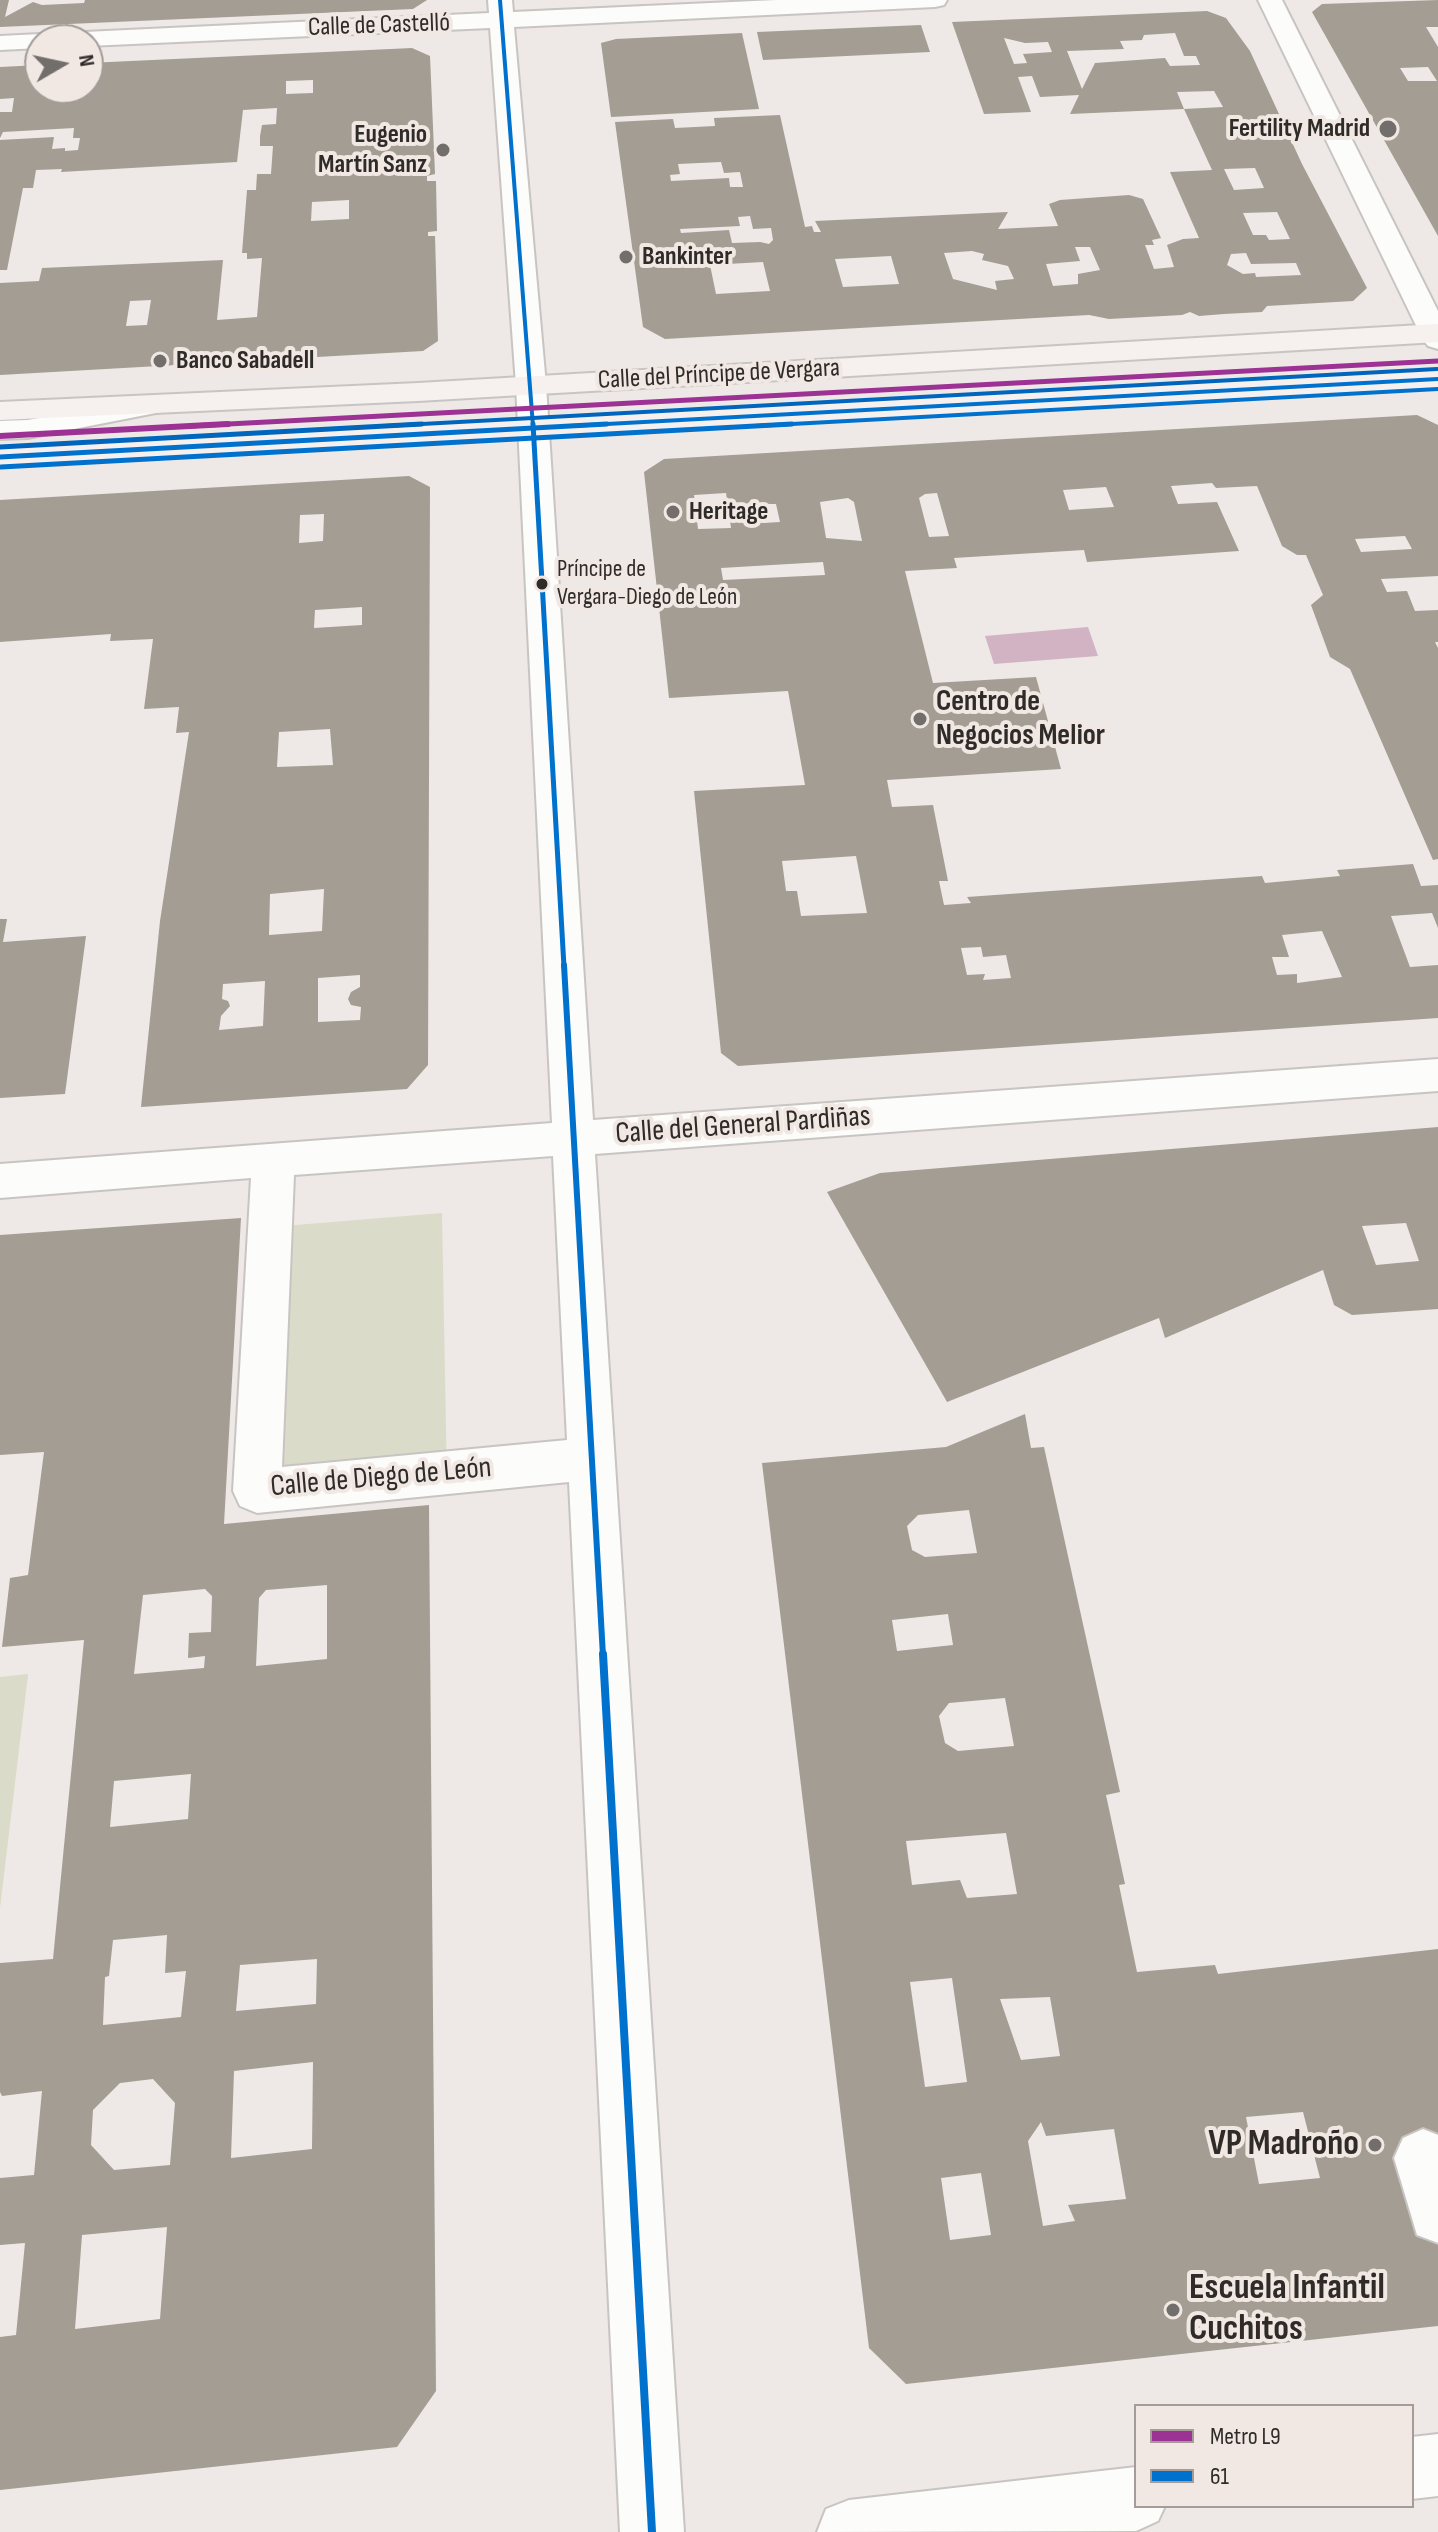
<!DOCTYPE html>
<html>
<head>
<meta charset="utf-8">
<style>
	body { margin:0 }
	#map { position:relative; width:1438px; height:2532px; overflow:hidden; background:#eee9e6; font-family:"Sofia Sans Condensed",sans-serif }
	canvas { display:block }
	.legend { position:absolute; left:1134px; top:2404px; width:280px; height:104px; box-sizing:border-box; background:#f1e8e3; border:2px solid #a39c99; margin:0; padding:10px 14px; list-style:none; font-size:24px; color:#2e2b29 }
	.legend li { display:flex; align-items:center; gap:16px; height:40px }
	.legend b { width:40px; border:2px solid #a39c99 }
	.north { position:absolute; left:24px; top:24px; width:80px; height:80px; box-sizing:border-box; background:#f1e8e3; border:2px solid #a39c99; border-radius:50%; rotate:81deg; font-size:22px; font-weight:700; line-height:32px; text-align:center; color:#2e2b29 }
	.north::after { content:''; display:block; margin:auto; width:28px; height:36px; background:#716e6b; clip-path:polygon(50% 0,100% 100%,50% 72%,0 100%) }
</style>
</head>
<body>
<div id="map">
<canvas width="1438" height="2532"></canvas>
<ul class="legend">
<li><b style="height:10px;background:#9c3293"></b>Metro L9</li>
<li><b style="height:10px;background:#0072ce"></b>61</li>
</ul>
<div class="north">N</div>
</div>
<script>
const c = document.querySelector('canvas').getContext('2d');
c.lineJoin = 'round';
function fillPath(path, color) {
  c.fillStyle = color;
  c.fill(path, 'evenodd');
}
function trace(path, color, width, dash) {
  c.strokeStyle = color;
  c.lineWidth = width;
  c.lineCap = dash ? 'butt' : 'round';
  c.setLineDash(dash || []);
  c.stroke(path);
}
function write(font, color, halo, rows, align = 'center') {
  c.font = font + ' "Sofia Sans Condensed",sans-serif';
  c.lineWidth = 8;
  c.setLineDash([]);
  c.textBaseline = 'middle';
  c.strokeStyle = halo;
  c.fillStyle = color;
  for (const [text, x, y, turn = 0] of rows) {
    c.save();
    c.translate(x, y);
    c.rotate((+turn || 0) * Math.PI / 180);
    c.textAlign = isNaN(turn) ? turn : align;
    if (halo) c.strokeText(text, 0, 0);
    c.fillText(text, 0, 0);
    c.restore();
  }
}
fillPath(new Path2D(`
	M 442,1213 L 447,1483 L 246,1500 L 259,1228 Z
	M 28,1674 L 28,1675 L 0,1908 L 0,1677 Z`), '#dbdbca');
fillPath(new Path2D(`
	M 1088,627 L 1098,656 L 994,664 L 985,636 Z`), '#d2b3c4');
fillPath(new Path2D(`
	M 0,0 L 9,0 L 5,17 L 33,2 L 42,5 L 84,3 L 85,0 L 427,0 L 413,9 L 0,27 Z
	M 1438,0 L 1438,27 L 1426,27 L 1438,47 L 1438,236 L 1312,12 L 1322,4 ZM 1428,67 L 1437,81 L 1408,81 L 1400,68 Z
	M 1207,11 L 1226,18 L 1250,51 L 1302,164 L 1367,288 L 1353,301 L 1267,306 L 1262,312 L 1224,314 L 1199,316 L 1190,312 L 1182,315 L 1109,319 L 1089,315 L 665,339 L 643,327 L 615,122 L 673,119 L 675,128 L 715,126 L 714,118 L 780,115 L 805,227 L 812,226 L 814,232 L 821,232 L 815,221 L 1008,212 L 998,229 L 1058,226 L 1049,204 L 1060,200 L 1129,195 L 1143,199 L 1161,238 L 1152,240 L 1154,245 L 1145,245 L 1154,269 L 1174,267 L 1167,245 L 1183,239 L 1199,238 L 1170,172 L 1212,170 L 1184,109 L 1223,107 L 1214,91 L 1177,92 L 1184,109 L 1070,114 L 1079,95 L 1040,97 L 1032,76 L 1018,77 L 1031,112 L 984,114 L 952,22 ZM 1175,33 L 1184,56 L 1196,56 L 1200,65 L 1170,66 L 1165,58 L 1095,63 L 1082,89 L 1067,51 L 1124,49 L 1120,41 L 1142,40 L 1144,35 ZM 1004,38 L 1025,43 L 1048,42 L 1052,52 L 1023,54 L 1027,63 L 1014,64 ZM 721,162 L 724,173 L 740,172 L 743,187 L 730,187 L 729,178 L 671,181 L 670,175 L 680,174 L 678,164 ZM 1255,168 L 1264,188 L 1234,190 L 1224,169 ZM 1277,212 L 1290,239 L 1269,240 L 1266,235 L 1253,235 L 1243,213 ZM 750,216 L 753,229 L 771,228 L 773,240 L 769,244 L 760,242 L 732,243 L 729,230 L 681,233 L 680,229 L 740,226 L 738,217 ZM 1075,247 L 1090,247 L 1100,270 L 1078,274 L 1078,284 L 1053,286 L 1046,264 L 1080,261 ZM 972,251 L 984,254 L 982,260 L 1008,266 L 1014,279 L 995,281 L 997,290 L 953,279 L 944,253 ZM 1246,253 L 1251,264 L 1296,263 L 1301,275 L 1256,277 L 1255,273 L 1243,274 L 1227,265 L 1231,254 ZM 891,256 L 899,284 L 843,287 L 835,259 ZM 763,262 L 770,291 L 716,294 L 710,265 Z
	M 921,25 L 930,52 L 763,60 L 757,32 Z
	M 742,33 L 759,109 L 611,117 L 601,43 L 616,39 Z
	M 412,48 L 430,56 L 435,174 L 427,176 L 427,181 L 436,181 L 437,231 L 428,232 L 428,236 L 435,236 L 438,341 L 423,351 L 0,375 L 0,283 L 39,281 L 42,268 L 223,260 L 217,320 L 257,317 L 262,258 L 247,259 L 247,253 L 242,253 L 247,190 L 256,190 L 257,174 L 271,174 L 273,146 L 260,146 L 260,136 L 262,125 L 276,124 L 277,108 L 243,110 L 237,162 L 61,172 L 62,169 L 36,170 L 33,188 L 23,188 L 7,270 L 0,270 L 0,140 L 54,137 L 52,149 L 65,148 L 65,151 L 78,150 L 80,138 L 73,138 L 74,128 L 3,132 L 0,138 L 0,112 L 12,112 L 14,98 L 0,99 L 0,67 L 40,65 L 40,88 L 88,88 L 88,63 ZM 313,80 L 313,93 L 286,94 L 286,81 ZM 349,200 L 349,219 L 311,221 L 312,202 ZM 151,300 L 147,325 L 126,326 L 130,301 Z
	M 1417,415 L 1438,425 L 1438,576 L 1381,579 L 1387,592 L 1407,591 L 1415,611 L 1438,610 L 1438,642 L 1435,642 L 1438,648 L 1438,859 L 1433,860 L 1350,669 L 1330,657 L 1311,605 L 1323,595 L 1306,555 L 1297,555 L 1282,546 L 1257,486 L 1216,488 L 1212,483 L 1171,486 L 1178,504 L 1217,502 L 1239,551 L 1087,562 L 1084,550 L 954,558 L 957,568 L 905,571 L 933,683 L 1036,677 L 1061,769 L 887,780 L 892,807 L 933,805 L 948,881 L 939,881 L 944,905 L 971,903 L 967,897 L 1262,876 L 1265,883 L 1340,876 L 1337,870 L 1413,864 L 1421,886 L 1438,885 L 1438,928 L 1432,913 L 1391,916 L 1410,967 L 1438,965 L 1438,1018 L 738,1066 L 721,1053 L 694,791 L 805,785 L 788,691 L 669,698 L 644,472 L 664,459 ZM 1106,487 L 1114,507 L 1069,510 L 1063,490 ZM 726,493 L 731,528 L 698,529 L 694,495 ZM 937,493 L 949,536 L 929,537 L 919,498 L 925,494 ZM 848,498 L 854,502 L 862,541 L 826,538 L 820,502 ZM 761,504 L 776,504 L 780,522 L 763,523 ZM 1405,536 L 1412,549 L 1361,552 L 1355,539 ZM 823,562 L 825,575 L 723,580 L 721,568 ZM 856,856 L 867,913 L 801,916 L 797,891 L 786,891 L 782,861 ZM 1322,931 L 1342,977 L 1297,983 L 1297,974 L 1277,975 L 1272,957 L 1289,957 L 1282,935 ZM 981,947 L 983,957 L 1006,955 L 1011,978 L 983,980 L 985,974 L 967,975 L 961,948 Z
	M 409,476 L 430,487 L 428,1065 L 407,1089 L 141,1107 L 160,921 L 189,732 L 176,733 L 179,707 L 144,709 L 153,639 L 110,641 L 111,634 L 0,642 L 0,500 ZM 324,514 L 323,541 L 299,543 L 300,515 ZM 362,607 L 362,625 L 314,628 L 315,610 ZM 330,729 L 333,765 L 277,767 L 279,732 ZM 324,889 L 322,931 L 269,935 L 270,894 ZM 360,975 L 360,987 L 351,992 L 348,999 L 351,1005 L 361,1007 L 360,1020 L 318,1022 L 318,978 ZM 265,981 L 263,1026 L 219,1030 L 221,1016 L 230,1006 L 228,1001 L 222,999 L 223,984 Z
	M 0,919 L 7,919 L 3,942 L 86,936 L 65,1094 L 0,1098 Z
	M 1438,1127 L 1438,1309 L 1352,1315 L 1334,1305 L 1323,1270 L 1165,1338 L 1159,1318 L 947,1402 L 827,1192 L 880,1173 ZM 1406,1223 L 1419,1261 L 1376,1265 L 1362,1226 Z
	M 241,1218 L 224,1524 L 429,1505 L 436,2391 L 397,2447 L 0,2490 L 0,2337 L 16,2335 L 25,2243 L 0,2245 L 0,2178 L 34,2175 L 42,2091 L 2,2096 L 0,2092 L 0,1963 L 53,1959 L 84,1640 L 2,1647 L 10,1578 L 28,1575 L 44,1452 L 0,1455 L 0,1235 ZM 327,1585 L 327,1659 L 256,1666 L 259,1598 L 266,1590 ZM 205,1589 L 212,1596 L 211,1632 L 189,1633 L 188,1658 L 205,1656 L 204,1668 L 134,1674 L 143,1595 ZM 191,1774 L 188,1819 L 110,1827 L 114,1781 ZM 167,1935 L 165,1973 L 186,1971 L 181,2017 L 103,2025 L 105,1977 L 109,1976 L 113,1940 ZM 317,1959 L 316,2004 L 236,2011 L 240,1965 ZM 313,2062 L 312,2149 L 231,2158 L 234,2071 ZM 153,2079 L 175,2103 L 170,2165 L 114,2170 L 91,2145 L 93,2110 L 120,2083 ZM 167,2227 L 160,2319 L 75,2329 L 82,2235 Z
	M 1025,1414 L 1031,1448 L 1044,1447 L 1120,1792 L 1106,1795 L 1125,1884 L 1119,1885 L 1137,1972 L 1215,1965 L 1218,1974 L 1438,1949 L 1438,2326 L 906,2384 L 869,2348 L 762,1463 L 946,1447 ZM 969,1510 L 977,1553 L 925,1557 L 912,1550 L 907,1526 L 918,1515 ZM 948,1614 L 953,1645 L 897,1651 L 892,1620 ZM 1005,1698 L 1014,1746 L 958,1751 L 945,1743 L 939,1716 L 949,1703 ZM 1006,1833 L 1017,1894 L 967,1898 L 960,1880 L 912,1885 L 906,1841 ZM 952,1978 L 967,2082 L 925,2087 L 910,1982 ZM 1050,1997 L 1060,2056 L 1021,2060 L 1000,1999 ZM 1303,2112 L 1320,2178 L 1259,2184 L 1246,2117 ZM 1041,2122 L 1046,2136 L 1114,2129 L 1126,2199 L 1068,2205 L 1075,2221 L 1043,2226 L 1028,2141 ZM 981,2173 L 991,2235 L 950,2240 L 941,2178 Z`), '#a39d94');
const minor = new Path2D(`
	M 488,0 L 512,0 L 513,12 L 776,0 L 947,0 L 944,5 L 935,7 L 514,27 L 546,385 L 593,1120 L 1438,1059 L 1438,1091 L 595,1154 L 684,2532 L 620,2532 L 569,1482 L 257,1513 L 240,1506 L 233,1491 L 251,1178 L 0,1198 L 0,1164 L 552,1123 L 516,385 L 490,28 L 88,46 L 88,40 L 40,40 L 40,48 L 0,50 L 0,36 L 40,34 L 51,39 L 63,33 L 489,13 ZM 553,1156 L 567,1440 L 282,1467 L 294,1175 Z
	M 1258,0 L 1282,0 L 1438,311 L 1438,349 L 1428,346 L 1423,340 Z
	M 155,396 L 166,399 L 170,405 L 166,411 L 28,438 L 0,439 L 0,421 L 28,420 Z
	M 1423,2129 L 1438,2135 L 1438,2243 L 1417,2235 L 1394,2158 L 1403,2138 Z
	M 1438,2434 L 1438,2496 L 1412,2499 L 1412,2437 Z
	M 1136,2467 L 1136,2506 L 1165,2506 L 1158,2521 L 1136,2531 L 817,2532 L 826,2509 L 849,2500 Z`);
const major = new Path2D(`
	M 1438,324 L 1438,342 L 418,401 L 0,420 L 0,402 L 418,383 Z
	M 1438,370 L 1438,388 L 0,466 L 0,448 Z`);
trace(minor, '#c8c4c2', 4);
trace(major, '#c7c5c3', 4);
fillPath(minor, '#fcfcfb');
fillPath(major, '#f6f0ef');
trace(new Path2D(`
	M 500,0 L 533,426`), '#0072ce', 4);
trace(new Path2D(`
	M 533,424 L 564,967`), '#0072ce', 5);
trace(new Path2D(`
	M 564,965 L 603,1656`), '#0072ce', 6);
trace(new Path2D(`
	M 603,1654 L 652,2532`), '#0072ce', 8);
trace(new Path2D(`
	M 570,426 L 1438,379`), '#0072ce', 4);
trace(new Path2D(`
	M 0,457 L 607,424`), '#0072ce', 5);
trace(new Path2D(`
	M 755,426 L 1438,389`), '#0072ce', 4);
trace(new Path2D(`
	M 1,467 L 792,424`), '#0072ce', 5);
trace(new Path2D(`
	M 385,426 L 1437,369`), '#0065bd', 4);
trace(new Path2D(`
	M 0,447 L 422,424`), '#0065bd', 5);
trace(new Path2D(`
	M 190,426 L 1438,361`), '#9c3293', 5);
trace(new Path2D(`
	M 0,436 L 228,424`), '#9c3293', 6);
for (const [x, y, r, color] of [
	[1388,129,10,"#716e6b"],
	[443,150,8,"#716e6b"],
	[626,257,8,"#716e6b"],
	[160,361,8,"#716e6b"],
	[673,512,8,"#716e6b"],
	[542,584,7,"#2e2b29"],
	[920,719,8,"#716e6b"],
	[1375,2145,8,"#716e6b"],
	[1173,2310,8,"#716e6b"]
]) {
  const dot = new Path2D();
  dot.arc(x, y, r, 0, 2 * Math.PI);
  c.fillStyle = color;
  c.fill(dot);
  trace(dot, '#f1e8e3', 3);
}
write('24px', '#2e2b29', '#f1e8e3', [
	["Príncipe de",557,570],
	["Vergara-Diego de León",557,598]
], 'left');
write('26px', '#2e2b29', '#f1e8e3', [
	["Calle de Castelló",379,26,-2],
	["Calle del Príncipe de Vergara",719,375,-3]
]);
write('bold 26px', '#2e2b29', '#f1e8e3', [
	["Fertility Madrid",1370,129,"right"],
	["Eugenio",427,135,"right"],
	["Martín Sanz",427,165,"right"],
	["Bankinter",642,257],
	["Banco Sabadell",176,361],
	["Heritage",689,512]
], 'left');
write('bold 30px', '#2e2b29', '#f1e8e3', [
	["Centro de",936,702],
	["Negocios Melior",936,736]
], 'left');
write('30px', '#2e2b29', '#f1e8e3', [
	["Calle del General Pardiñas",743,1126,-4],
	["Calle de Diego de León",381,1478,-5]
]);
write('bold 36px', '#2e2b29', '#f1e8e3', [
	["VP Madroño",1359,2145],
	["Escuela Infantil",1189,2289,"left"],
	["Cuchitos",1189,2330,"left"]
], 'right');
</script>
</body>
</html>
